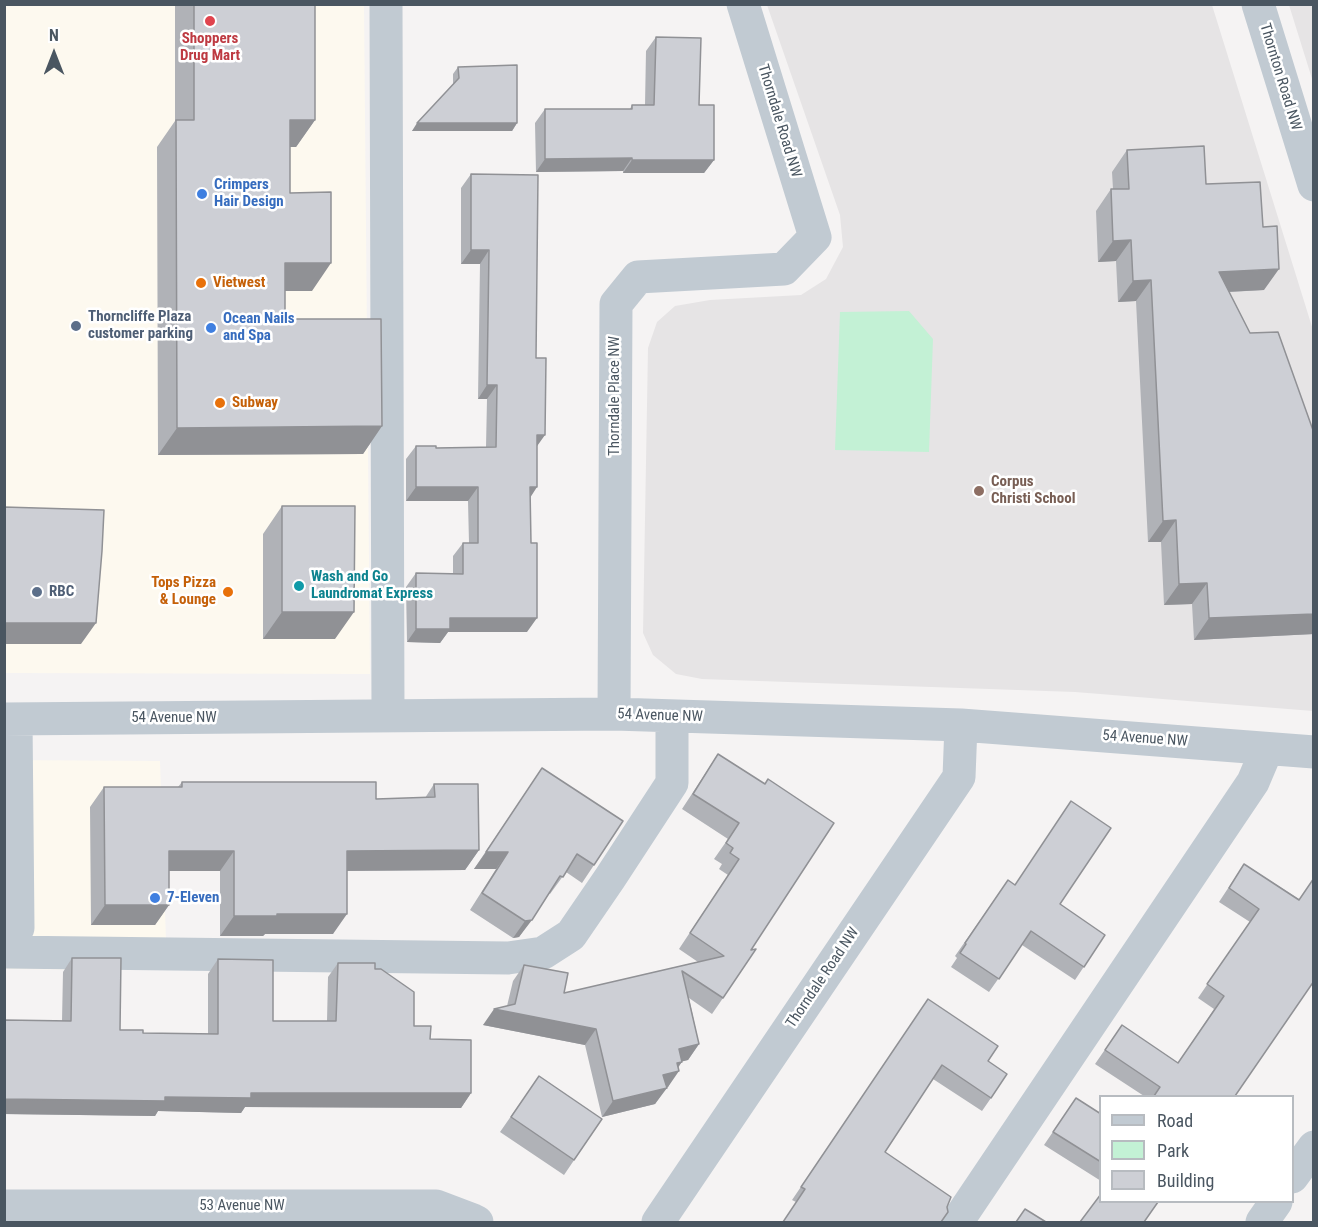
<!DOCTYPE html>
<html>
<head>
<meta charset="utf-8">
<style>
	body { margin:0 }
	#map { position:relative; width:1318px; height:1227px; overflow:hidden; background:#f5f3f3; font-family:"Roboto Condensed",sans-serif }
	canvas { display:block }
	.frame { position:absolute; inset:0; border:6px solid #4a5661; pointer-events:none }
	.legend { position:absolute; left:1099px; top:1095px; width:195px; height:108px; box-sizing:border-box; background:#fff; border:2px solid #b7bbc0; margin:0; padding:8px 10px; list-style:none; font-size:18px; color:#4a5661 }
	.legend li { display:flex; align-items:center; gap:12px; height:30px }
	.legend b { width:30px; border:2px solid #b7bbc0 }
	.north { position:absolute; left:24px; top:24px; width:60px; height:60px; -webkit-text-stroke:4px #fff; paint-order:stroke; rotate:0deg; font-size:16px; font-weight:700; line-height:24px; text-align:center; color:#4a5661 }
	.north::after { content:''; display:block; margin:auto; width:21px; height:27px; background:#4a5661; clip-path:polygon(50% 0,100% 100%,50% 72%,0 100%) }
</style>
</head>
<body>
<div id="map">
<canvas width="1318" height="1227"></canvas>
<div class="frame"></div>
<ul class="legend">
<li><b style="height:8px;background:#c1cad2"></b>Road</li>
<li><b style="height:16px;background:#c3f1d5"></b>Park</li>
<li><b style="height:16px;background:#cdcfd5"></b>Building</li>
</ul>
<div class="north">N</div>
</div>
<script>
const c = document.querySelector('canvas').getContext('2d');
c.lineJoin = 'round';
function fillPath(path, color) {
  c.fillStyle = color;
  c.fill(path, 'evenodd');
}
function trace(path, color, width, dash) {
  c.strokeStyle = color;
  c.lineWidth = width;
  c.lineCap = dash ? 'butt' : 'round';
  c.setLineDash(dash || []);
  c.stroke(path);
}
function write(font, color, halo, rows, align = 'center') {
  c.font = font + ' "Roboto Condensed",sans-serif';
  c.lineWidth = 5;
  c.setLineDash([]);
  c.textBaseline = 'middle';
  c.strokeStyle = halo;
  c.fillStyle = color;
  for (const [text, x, y, turn = 0] of rows) {
    c.save();
    c.translate(x, y);
    c.rotate((+turn || 0) * Math.PI / 180);
    c.textAlign = isNaN(turn) ? turn : align;
    if (halo) c.strokeText(text, 0, 0);
    c.fillText(text, 0, 0);
    c.restore();
  }
}
fillPath(new Path2D(`
	M 5,5 L 364,5 L 370,674 L 5,673 Z
	M 5,760 L 160,761 L 167,970 L 5,969 Z`), '#fdf9ef');
fillPath(new Path2D(`
	M 767,5 L 1212,5 L 1313,330 L 1313,711 L 1075,692 L 702,679 L 676,674 L 653,655 L 643,633 L 648,348 L 657,322 L 675,306 L 710,300 L 801,295 L 826,279 L 843,247 L 840,215 Z
	M 1289,5 L 1313,5 L 1313,82 Z`), '#e6e4e5');
fillPath(new Path2D(`
	M 909,311 L 933,339 L 929,452 L 835,450 L 840,312 Z`), '#c3f1d5');
trace(new Path2D(`
	M 386,4 L 388,716
	M 1258,4 L 1314,185
	M 614,714 L 616,304 L 638,277 L 784,269 L 815,237 L 743,4
	M 4,719 L 614,714 L 961,725 L 1314,752
	M 16,719 L 18,928
	M 4,952 L 508,958 L 543,953 L 571,935 L 610,878 L 672,783 L 672,716
	M 1292,1177 L 1314,1147
	M 4,1206 L 436,1206 L 473,1220 L 477,1222
	M 658,1222 L 959,777 L 961,725
	M 957,1222 L 1253,782 L 1267,749
	M 1262,1222 L 1276,1202`), '#c1cad2', 33);
fillPath(new Path2D(`
	M 175,4 L 315,4 L 315,120 L 296,147 L 290,147 L 290,193 L 312,291 L 285,291 L 285,319 L 382,426 L 363,454 L 158,455 L 157,147 L 175,121 Z
	M 656,37 L 699,105 L 714,160 L 704,173 L 623,173 L 623,171 L 536,172 L 535,123 L 545,109 L 630,109 L 632,105 L 645,105 L 646,51 Z
	M 458,67 L 517,123 L 512,131 L 412,131 L 453,84 L 453,74 Z
	M 1127,150 L 1206,184 L 1264,290 L 1229,292 L 1250,333 L 1314,433 L 1314,634 L 1194,640 L 1192,604 L 1164,605 L 1161,542 L 1148,542 L 1136,301 L 1118,302 L 1116,261 L 1098,262 L 1096,211 L 1111,189 L 1113,189 L 1112,172 Z
	M 471,174 L 536,358 L 537,446 L 530,497 L 527,632 L 448,632 L 440,643 L 407,642 L 406,587 L 416,573 L 453,574 L 453,556 L 463,543 L 469,543 L 468,501 L 406,501 L 406,459 L 416,446 L 436,448 L 486,447 L 487,399 L 478,399 L 480,264 L 461,264 L 461,188 Z
	M 282,506 L 335,639 L 263,639 L 263,534 Z
	M 718,754 L 765,784 L 751,950 L 723,998 L 712,1014 L 689,998 L 699,1044 L 688,1060 L 682,1061 L 668,1087 L 666,1088 L 655,1104 L 602,1117 L 585,1045 L 483,1025 L 507,1006 L 513,981 L 524,965 L 564,993 L 698,962 L 679,949 L 728,875 L 719,869 L 722,864 L 714,859 L 728,839 L 682,809 Z
	M 542,768 L 594,865 L 582,883 L 566,872 L 550,894 L 549,893 L 519,937 L 513,938 L 470,910 L 496,869 L 474,869 Z
	M 182,782 L 376,799 L 425,798 L 434,784 L 479,850 L 465,870 L 347,871 L 333,934 L 265,934 L 263,936 L 220,936 L 220,871 L 169,871 L 169,905 L 155,925 L 91,925 L 90,807 L 104,787 L 178,787 Z
	M 1244,864 L 1299,899 L 1235,1096 L 1144,1096 L 1095,1064 L 1122,1025 L 1178,1063 L 1214,1009 L 1198,998 L 1250,922 L 1219,902 Z
	M 1008,880 L 1015,885 L 1060,904 L 1105,935 L 1075,980 L 1022,945 L 989,992 L 951,967 L 957,958 L 955,956 Z
	M 72,958 L 120,1030 L 143,1033 L 208,1034 L 208,974 L 218,959 L 273,1021 L 327,1021 L 328,977 L 338,963 L 375,969 L 414,1026 L 430,1039 L 471,1093 L 461,1108 L 245,1107 L 241,1113 L 158,1111 L 155,1116 L 4,1114 L 4,1020 L 62,1021 L 63,972 Z
	M 928,999 L 988,1061 L 991,1098 L 982,1111 L 933,1079 L 885,1152 L 796,1202 L 792,1200 Z
	M 539,1076 L 602,1119 L 564,1175 L 500,1132 Z
	M 1076,1098 L 1101,1114 L 1101,1181 L 1044,1145 Z`), '#b0b2b7');
fillPath(new Path2D(`
	M 290,120 L 315,120 L 296,147 L 271,147 Z
	M 417,123 L 517,123 L 512,131 L 412,131 Z
	M 632,158 L 623,171 L 536,172 L 545,159 Z
	M 632,160 L 714,160 L 704,173 L 623,173 Z
	M 1131,240 L 1116,261 L 1098,262 L 1113,241 Z
	M 471,250 L 489,250 L 480,264 L 461,264 Z
	M 285,263 L 331,263 L 312,291 L 266,291 Z
	M 1279,269 L 1264,290 L 1205,293 L 1219,272 Z
	M 1151,280 L 1136,301 L 1118,302 L 1133,281 Z
	M 487,385 L 497,385 L 487,399 L 478,399 Z
	M 382,426 L 363,454 L 158,455 L 177,428 Z
	M 537,435 L 545,435 L 535,449 Z
	M 416,487 L 478,487 L 468,501 L 406,501 Z
	M 530,487 L 537,487 L 528,501 Z
	M 1176,520 L 1161,542 L 1148,542 L 1163,521 Z
	M 1207,583 L 1192,604 L 1164,605 L 1179,584 Z
	M 282,612 L 354,612 L 335,639 L 263,639 Z
	M 1314,614 L 1314,634 L 1194,640 L 1209,618 Z
	M 450,618 L 537,618 L 527,632 L 448,632 L 440,643 L 407,642 L 416,629 Z
	M 4,623 L 96,623 L 81,644 L 4,644 Z
	M 479,850 L 465,870 L 333,871 L 347,851 Z
	M 169,851 L 234,851 L 220,871 L 155,871 Z
	M 486,852 L 508,852 L 496,869 L 474,869 Z
	M 105,905 L 169,905 L 155,925 L 91,925 Z
	M 277,914 L 347,914 L 333,934 L 265,934 L 263,936 L 220,936 L 234,916 Z
	M 532,920 L 519,937 L 513,938 L 525,921 Z
	M 494,1009 L 596,1029 L 585,1045 L 483,1025 Z
	M 699,1044 L 688,1060 L 668,1065 L 679,1049 Z
	M 682,1062 L 674,1072 L 679,1071 L 668,1087 L 652,1091 L 663,1075 L 677,1063 Z
	M 667,1088 L 655,1104 L 602,1117 L 613,1101 Z
	M 251,1093 L 471,1093 L 461,1108 L 245,1107 L 241,1113 L 158,1111 L 155,1116 L 4,1114 L 4,1099 L 165,1097 Z`), '#909195');
const building = new Path2D(`
	M 194,4 L 315,4 L 315,120 L 290,120 L 290,193 L 331,192 L 331,263 L 285,263 L 285,319 L 381,319 L 382,426 L 177,428 L 176,120 L 194,120 Z
	M 656,37 L 701,38 L 699,105 L 714,105 L 714,160 L 632,160 L 632,158 L 545,159 L 545,109 L 632,109 L 632,105 L 654,105 Z
	M 517,65 L 517,123 L 417,123 L 459,78 L 458,67 Z
	M 1204,146 L 1206,184 L 1260,182 L 1263,227 L 1277,226 L 1279,269 L 1219,272 L 1250,333 L 1278,332 L 1314,433 L 1314,614 L 1209,618 L 1207,583 L 1179,584 L 1176,520 L 1163,521 L 1151,280 L 1133,281 L 1131,240 L 1113,241 L 1111,189 L 1129,189 L 1127,150 Z
	M 471,174 L 538,175 L 536,358 L 546,358 L 545,435 L 537,435 L 537,487 L 530,487 L 531,543 L 537,543 L 537,618 L 450,618 L 450,629 L 416,629 L 416,573 L 463,574 L 463,543 L 478,543 L 478,487 L 416,487 L 416,446 L 436,446 L 436,448 L 496,447 L 497,385 L 487,385 L 489,250 L 471,250 Z
	M 282,506 L 355,506 L 354,612 L 282,612 Z
	M 4,507 L 104,510 L 102,551 L 96,623 L 4,623 Z
	M 718,754 L 765,784 L 768,779 L 834,823 L 751,950 L 756,949 L 723,998 L 682,971 L 699,1044 L 679,1049 L 682,1062 L 677,1063 L 679,1071 L 663,1075 L 667,1088 L 613,1101 L 596,1029 L 494,1009 L 515,1004 L 524,965 L 568,973 L 564,993 L 724,956 L 690,933 L 739,859 L 730,853 L 733,848 L 726,843 L 739,823 L 693,794 Z
	M 542,768 L 623,821 L 594,865 L 577,854 L 563,877 L 560,876 L 532,920 L 525,921 L 482,893 L 508,852 L 486,852 Z
	M 182,782 L 376,782 L 376,799 L 435,797 L 434,784 L 478,784 L 479,850 L 347,851 L 347,914 L 277,914 L 277,916 L 234,916 L 234,851 L 169,851 L 169,905 L 105,905 L 104,787 L 182,787 Z
	M 1071,801 L 1111,828 L 1060,904 L 1105,935 L 1084,967 L 1031,931 L 999,979 L 960,953 L 966,944 L 965,943 L 1008,880 L 1015,885 Z
	M 1244,864 L 1299,900 L 1314,878 L 1314,981 L 1235,1096 L 1154,1096 L 1160,1087 L 1105,1050 L 1122,1025 L 1178,1063 L 1224,996 L 1207,984 L 1259,909 L 1229,888 Z
	M 72,958 L 121,958 L 120,1030 L 143,1030 L 143,1033 L 218,1034 L 218,959 L 273,960 L 273,1021 L 336,1021 L 338,963 L 375,963 L 375,969 L 381,969 L 414,992 L 414,1026 L 431,1026 L 430,1039 L 471,1040 L 471,1093 L 251,1093 L 251,1098 L 165,1097 L 165,1101 L 4,1099 L 4,1020 L 71,1021 Z
	M 928,999 L 998,1046 L 988,1061 L 1007,1074 L 991,1098 L 942,1065 L 885,1152 L 951,1197 L 947,1207 L 948,1212 L 941,1222 L 783,1222 L 805,1189 L 801,1187 Z
	M 539,1076 L 602,1119 L 574,1160 L 511,1117 Z
	M 1076,1098 L 1101,1114 L 1101,1162 L 1053,1132 Z
	M 1101,1194 L 1101,1202 L 1158,1202 L 1144,1222 L 1080,1222 Z
	M 1025,1209 L 1046,1222 L 1016,1222 Z`);
fillPath(building, '#cdcfd5');
trace(building, '#909195', 1.5);
for (const [x, y, r, color] of [
	[210,21,6,"#e0444e"],
	[202,194,6,"#3f7fe0"],
	[201,283,6,"#e8710a"],
	[76,326,6,"#5c6f8a"],
	[211,328,6,"#3f7fe0"],
	[220,403,6,"#e8710a"],
	[979,491,6,"#8d6e63"],
	[299,586,6,"#0f9aa8"],
	[37,592,6,"#5c6f8a"],
	[228,592,6,"#e8710a"],
	[155,898,6,"#3f7fe0"]
]) {
  const dot = new Path2D();
  dot.arc(x, y, r, 0, 2 * Math.PI);
  c.fillStyle = color;
  c.fill(dot);
  trace(dot, '#fff', 2);
}
write('bold 15px', '#be3a42', '#fff', [
	["Shoppers",210,39],
	["Drug Mart",210,56]
]);
write('15px', '#4a5661', '#fff', [
	["Thornton Road NW",1280,77,73],
	["Thorndale Road NW",779,121,73],
	["Thorndale Place NW",615,396,-90],
	["54 Avenue NW",660,716,2],
	["54 Avenue NW",174,718],
	["54 Avenue NW",1145,739,4],
	["Thorndale Road NW",823,978,-56],
	["53 Avenue NW",242,1206]
]);
write('bold 15px', '#366cbe', '#fff', [
	["Crimpers",214,185],
	["Hair Design",214,202],
	["Ocean Nails",223,319],
	["and Spa",223,336],
	["7-Eleven",167,898]
], 'left');
write('bold 15px', '#c56008', '#fff', [
	["Vietwest",213,283],
	["Subway",232,403],
	["Tops Pizza",216,583,"right"],
	["& Lounge",216,600,"right"]
], 'left');
write('bold 15px', '#4e5e75', '#fff', [
	["Thorncliffe Plaza",88,317],
	["customer parking",88,334],
	["RBC",49,592]
], 'left');
write('bold 15px', '#785e54', '#fff', [
	["Corpus",991,482],
	["Christi School",991,499]
], 'left');
write('bold 15px', '#0d838f', '#fff', [
	["Wash and Go",311,577],
	["Laundromat Express",311,594]
], 'left');
</script>
</body>
</html>
